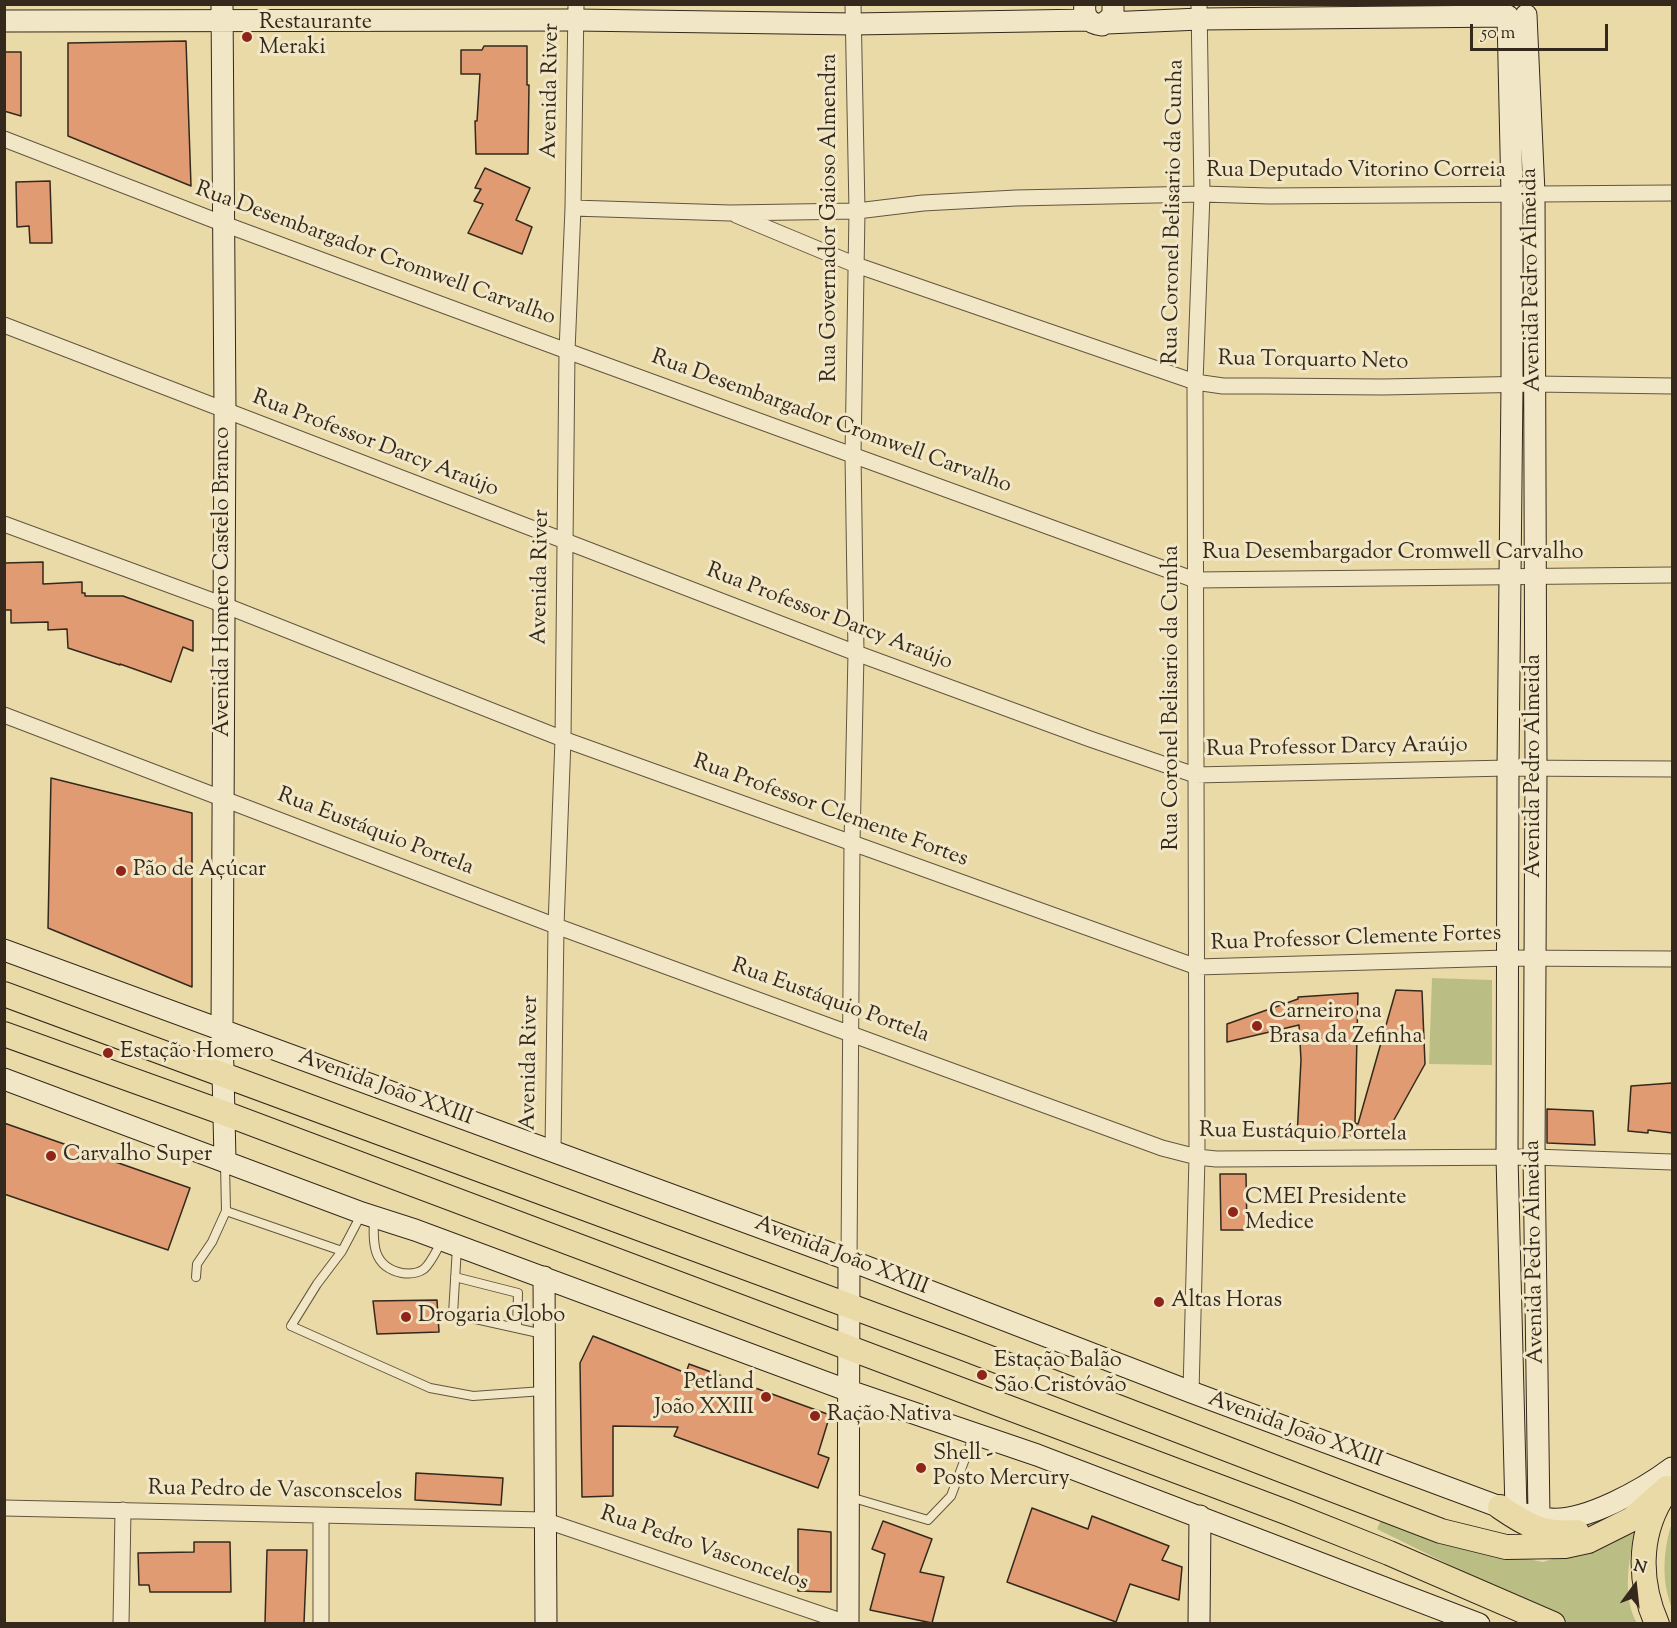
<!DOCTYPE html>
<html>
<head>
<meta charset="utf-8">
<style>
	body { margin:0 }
	#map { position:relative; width:1677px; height:1628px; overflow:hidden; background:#eadaa8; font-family:"Sorts Mill Goudy",serif }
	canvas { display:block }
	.frame { position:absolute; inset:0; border:6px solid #34291c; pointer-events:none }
	.north { position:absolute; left:1605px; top:1556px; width:60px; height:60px; -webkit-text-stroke:4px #f1e7c6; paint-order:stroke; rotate:15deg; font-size:16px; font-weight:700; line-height:24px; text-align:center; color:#34291c }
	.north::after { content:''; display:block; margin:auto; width:21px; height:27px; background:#34291c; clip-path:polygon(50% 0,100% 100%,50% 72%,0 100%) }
	.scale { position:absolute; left:1470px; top:24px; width:138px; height:27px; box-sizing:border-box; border:3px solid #34291c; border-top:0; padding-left:8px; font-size:18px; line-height:21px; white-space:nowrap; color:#34291c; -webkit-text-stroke:4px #f1e7c6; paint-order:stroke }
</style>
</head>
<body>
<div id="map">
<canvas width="1677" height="1628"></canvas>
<div class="frame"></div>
<div class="north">N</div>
<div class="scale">50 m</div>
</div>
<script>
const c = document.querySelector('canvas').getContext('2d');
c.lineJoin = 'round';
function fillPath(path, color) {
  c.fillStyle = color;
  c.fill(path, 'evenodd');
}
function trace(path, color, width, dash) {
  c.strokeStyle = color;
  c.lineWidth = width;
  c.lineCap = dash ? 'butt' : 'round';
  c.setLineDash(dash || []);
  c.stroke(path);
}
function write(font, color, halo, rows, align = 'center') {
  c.font = font + ' "Sorts Mill Goudy",serif';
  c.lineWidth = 6;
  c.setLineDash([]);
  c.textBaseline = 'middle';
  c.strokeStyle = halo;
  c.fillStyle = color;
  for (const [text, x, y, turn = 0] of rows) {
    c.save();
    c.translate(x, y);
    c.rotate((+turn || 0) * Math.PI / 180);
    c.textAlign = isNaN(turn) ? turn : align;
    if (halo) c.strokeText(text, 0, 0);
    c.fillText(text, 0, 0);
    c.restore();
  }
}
fillPath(new Path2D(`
	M 1432,978 L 1492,980 L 1492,1065 L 1429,1064 Z
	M 1381,1520 L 1438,1541 L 1543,1562 L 1634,1533 C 1629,1561 1622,1598 1637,1623 L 1570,1623 L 1559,1619 L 1377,1529 Z
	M 1672,1523 L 1672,1608 C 1661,1581 1663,1550 1672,1523 Z`), '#bbbe84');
const building = new Path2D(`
	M 186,41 L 191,186 L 68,136 L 68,43 Z
	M 484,46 L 527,46 L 527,85 L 529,85 L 528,154 L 476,154 L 475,121 L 477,121 L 480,74 L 461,74 L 461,50 L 482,50 Z
	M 4,52 L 21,52 L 21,116 L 4,111 Z
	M 485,168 L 530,188 L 516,220 L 532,227 L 522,254 L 468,233 L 483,204 L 474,201 L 481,189 L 475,188 Z
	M 50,181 L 52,243 L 30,243 L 29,226 L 17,227 L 16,182 Z
	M 43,562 L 43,584 L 82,582 L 82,593 L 85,593 L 85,596 L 123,596 L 193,621 L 193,651 L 183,647 L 171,682 L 120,664 L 120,665 L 68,648 L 67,629 L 48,630 L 48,622 L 11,623 L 11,610 L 4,610 L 4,563 Z
	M 51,778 L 192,813 L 192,987 L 48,928 Z
	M 1396,990 L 1422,991 L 1425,1064 L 1385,1136 L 1297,1137 L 1301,1060 L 1299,1025 L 1227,1042 L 1227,1024 L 1298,999 L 1298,997 L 1358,993 L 1355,1123 L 1358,1124 Z
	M 1672,1083 L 1672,1133 L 1648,1130 L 1648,1133 L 1628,1131 L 1631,1086 Z
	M 1547,1109 L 1593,1111 L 1595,1145 L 1547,1143 Z
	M 4,1123 L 190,1188 L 168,1250 L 4,1194 Z
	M 1220,1174 L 1246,1174 L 1247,1230 L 1221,1230 Z
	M 437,1300 L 439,1332 L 377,1334 L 373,1301 Z
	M 593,1336 L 686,1373 L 689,1364 L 830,1415 L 818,1454 L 829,1458 L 818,1488 L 674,1436 L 678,1427 L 613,1426 L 613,1496 L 582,1497 L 580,1363 Z
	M 416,1473 L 503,1478 L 501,1505 L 415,1500 Z
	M 1032,1508 L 1088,1529 L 1092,1516 L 1169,1546 L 1162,1560 L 1182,1567 L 1179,1600 L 1130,1584 L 1116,1622 L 1007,1582 Z
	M 883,1521 L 932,1539 L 920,1572 L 944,1577 L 932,1623 L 870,1610 L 885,1554 L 872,1549 Z
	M 798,1529 L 831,1532 L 831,1592 L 798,1591 Z
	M 194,1542 L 230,1542 L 231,1592 L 150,1592 L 149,1585 L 139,1585 L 138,1553 L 194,1552 Z
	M 267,1550 L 307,1550 L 304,1623 L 265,1623 Z`);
fillPath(building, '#e09b72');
trace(building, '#34291c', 1.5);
const lane = new Path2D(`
	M 226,1211 L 342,1251 L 361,1215
	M 374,1218 C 373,1243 372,1267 402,1273 C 409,1274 417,1274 424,1269 C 431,1263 437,1249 442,1241
	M 457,1247 L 453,1314 L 543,1334
	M 342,1251 L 317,1284 L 291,1326 L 430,1388 L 473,1396 L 543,1391
	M 196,1277 L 197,1264 L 212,1242 L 226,1211 L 225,1164
	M 455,1277 L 518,1293 L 517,1328
	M 850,1497 L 928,1520 L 951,1496 L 974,1435`);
const street = new Path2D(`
	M 4,139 L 224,224 L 567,351 L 1195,580 L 1672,575
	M 573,208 L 730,213 L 857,211 L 923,203 L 1016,198 L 1202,194 L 1269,196 L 1672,193
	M 736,215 L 856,265 L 1195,382 L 1223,386 L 1264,386 L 1383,387 L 1535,384 L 1672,386
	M 4,325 L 856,653 L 1090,739 L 1195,775 L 1508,768 L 1672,769
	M 4,524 L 224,605 L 563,739 L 1197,967 L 1508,958 L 1672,959
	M 4,715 L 556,926 L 1162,1148 L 1197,1157 L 1216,1159 L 1534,1157 L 1672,1162
	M 553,1150 L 556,926 L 563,739 L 567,351 L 573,208 L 576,4
	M 849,1260 L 852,844 L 856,653 L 853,455 L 857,211 L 853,4
	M 1191,1392 L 1197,1157 L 1195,382 L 1202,194 L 1199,4
	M 4,1508 L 544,1520 L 850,1624
	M 121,1624 L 123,1510
	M 321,1624 L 321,1516`);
const secondary = new Path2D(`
	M 222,4 L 225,411 L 222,1029 L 225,1160
	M 1085,4 C 1083,17 1090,24 1102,25 L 1113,16 L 1113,4
	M 1526,15 L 1534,193 L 1536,768 L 1534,1157 L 1539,1518
	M 4,21 L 576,20 L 854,24 L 1088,20
	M 1107,23 L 1200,19 L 1508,16 L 1512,195 L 1512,385 L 1508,768 L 1507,1157 L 1516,1511
	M 4,950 L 849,1260 L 1191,1392 L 1500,1507 C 1516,1511 1533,1518 1550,1519 C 1586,1522 1644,1489 1672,1468
	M 4,1079 L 362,1213 L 415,1230 L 849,1391 L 1037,1455 L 1479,1624
	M 544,1277 L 546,1624
	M 848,1624 L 849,1260
	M 1199,1624 L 1200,1516`);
const primary = new Path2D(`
	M 4,994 L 961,1347 L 1441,1531 L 1506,1547 L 1565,1546 L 1588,1541 L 1632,1519 L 1667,1488
	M 4,1034 L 224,1113 L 1286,1512 L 1389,1553 L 1553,1624
	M 1500,1507 C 1526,1525 1543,1535 1577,1532
	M 1657,1624 C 1639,1583 1638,1538 1661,1499`);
trace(lane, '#62553f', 10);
trace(street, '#62553f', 17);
trace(secondary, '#34291c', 23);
trace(primary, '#34291c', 26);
trace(lane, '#f1e7c6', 8);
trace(street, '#f1e7c6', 15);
trace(secondary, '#f1e7c6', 21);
trace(primary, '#eadaa8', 24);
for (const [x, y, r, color] of [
	[247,37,6,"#8f2418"],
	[121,871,6,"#8f2418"],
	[1257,1026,6,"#8f2418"],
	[108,1053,6,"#8f2418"],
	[51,1156,6,"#8f2418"],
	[1233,1212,6,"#8f2418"],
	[1159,1302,6,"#8f2418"],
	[406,1317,6,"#8f2418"],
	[982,1375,6,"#8f2418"],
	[766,1397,6,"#8f2418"],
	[815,1416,6,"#8f2418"],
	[921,1468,6,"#8f2418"]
]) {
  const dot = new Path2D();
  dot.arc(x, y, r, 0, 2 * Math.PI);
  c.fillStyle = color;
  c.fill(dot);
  trace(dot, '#f1e7c6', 2);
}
write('22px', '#34291c', '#f1e7c6', [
	["Restaurante",259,24],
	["Meraki",259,49],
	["Pão de Açúcar",133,871],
	["Carneiro na",1269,1013],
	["Brasa da Zefinha",1269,1038],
	["Estação Homero",120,1053],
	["Carvalho Super",63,1156],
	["CMEI Presidente",1245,1199],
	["Medice",1245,1224],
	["Altas Horas",1171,1302],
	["Drogaria Globo",418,1317],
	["Estação Balão",994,1362],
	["São Cristóvão",994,1387],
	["Petland",754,1384,"right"],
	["João XXIII",754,1409,"right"],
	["Ração Nativa",827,1416],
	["Shell -",933,1455],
	["Posto Mercury",933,1480]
], 'left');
write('22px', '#34291c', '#f1e7c6', [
	["Avenida River",552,91,-89],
	["Rua Deputado Vitorino Correia",1356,172],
	["Rua Coronel Belisario da Cunha",1175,212,-89],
	["Rua Governador Gaioso Almendra",831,218,-90],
	["Rua Desembargador Cromwell Carvalho",375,255,20],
	["Avenida Pedro Almeida",1533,280,-91],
	["Rua Torquarto Neto",1313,362,1],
	["Rua Desembargador Cromwell Carvalho",831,423,20],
	["Rua Professor Darcy Araújo",375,445,21],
	["Rua Desembargador Cromwell Carvalho",1393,554],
	["Avenida River",542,577,-89],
	["Avenida Homero Castelo Branco",224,582,-90],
	["Rua Professor Darcy Araújo",829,618,21],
	["Rua Coronel Belisario da Cunha",1173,698,-90],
	["Rua Professor Darcy Araújo",1337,749,-1],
	["Avenida Pedro Almeida",1535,766,-90],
	["Rua Professor Clemente Fortes",830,812,20],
	["Rua Eustáquio Portela",375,833,21],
	["Rua Professor Clemente Fortes",1356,940,-2],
	["Rua Eustáquio Portela",830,1002,20],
	["Avenida River",531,1063,-89],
	["Avenida João XXIII",385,1089,20],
	["Rua Eustáquio Portela",1303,1134,1],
	["Avenida Pedro Almeida",1536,1252,-91],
	["Avenida João XXIII",841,1257,21],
	["Avenida João XXIII",1295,1431,20],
	["Rua Pedro de Vasconscelos",275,1492,1],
	["Rua Pedro Vasconcelos",704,1550,19]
]);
</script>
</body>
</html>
